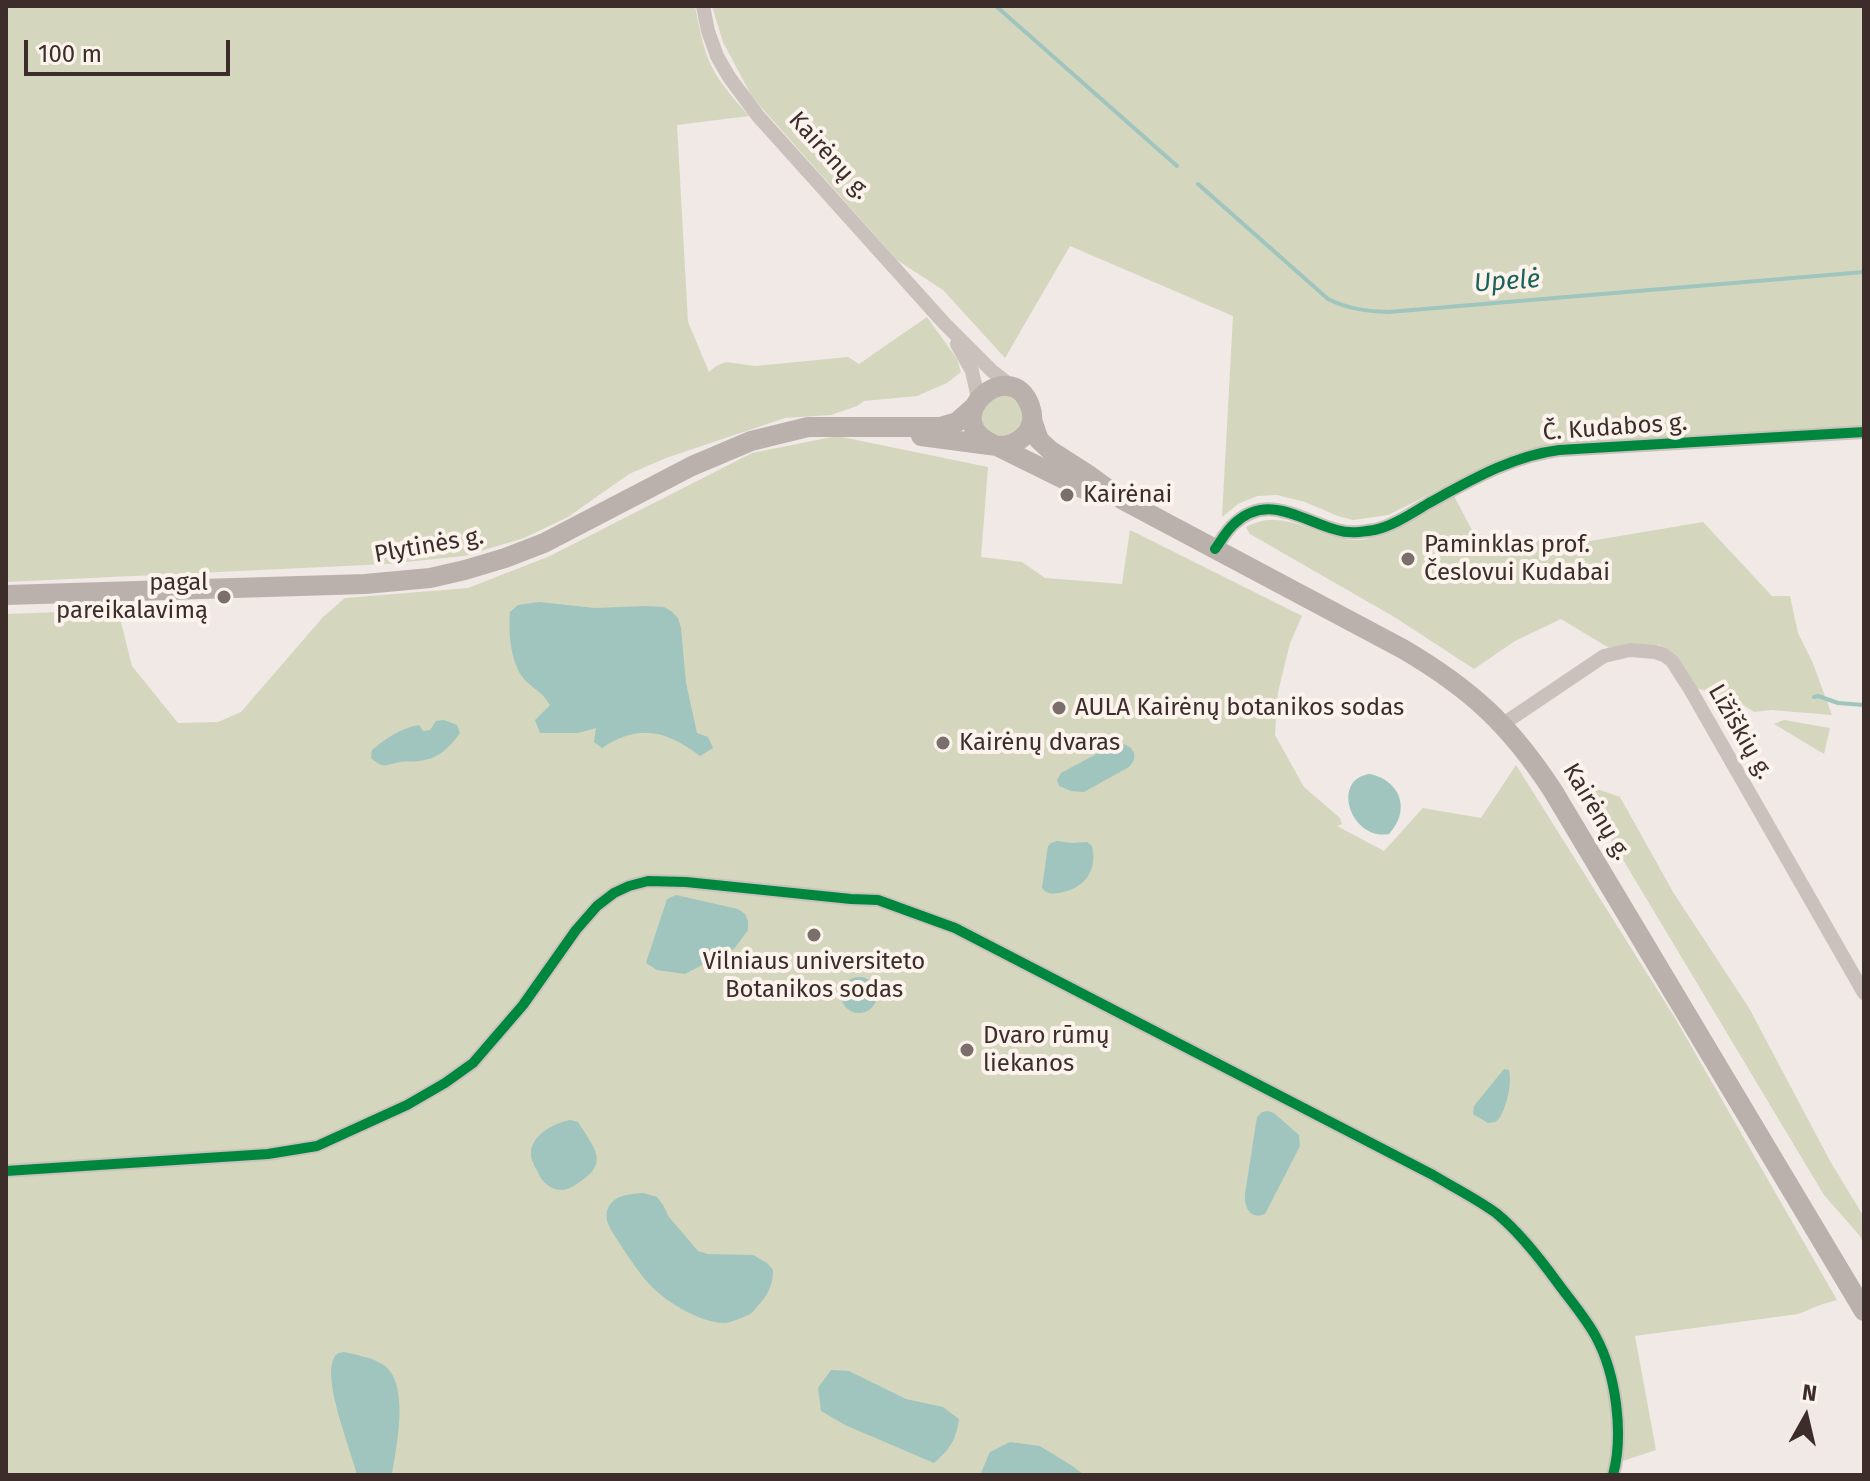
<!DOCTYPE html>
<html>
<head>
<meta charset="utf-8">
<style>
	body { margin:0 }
	#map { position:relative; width:1870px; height:1481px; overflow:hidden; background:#f0e9e5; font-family:"Fira Sans",sans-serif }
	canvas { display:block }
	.frame { position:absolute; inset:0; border:8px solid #3c2d2a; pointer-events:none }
	.north { position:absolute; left:1766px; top:1377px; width:80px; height:80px; -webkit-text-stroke:6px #fcf3ed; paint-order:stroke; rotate:8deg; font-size:22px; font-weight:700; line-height:32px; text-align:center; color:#3c2d2a }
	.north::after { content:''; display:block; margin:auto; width:28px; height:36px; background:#3c2d2a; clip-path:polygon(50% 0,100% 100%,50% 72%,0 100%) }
	.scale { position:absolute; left:24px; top:40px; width:206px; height:36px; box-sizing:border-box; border:4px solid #3c2d2a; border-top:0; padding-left:10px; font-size:24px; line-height:28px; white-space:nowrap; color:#3c2d2a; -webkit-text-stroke:6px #fcf3ed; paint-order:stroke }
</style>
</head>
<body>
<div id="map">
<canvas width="1870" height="1481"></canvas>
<div class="frame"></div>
<div class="north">N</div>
<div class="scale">100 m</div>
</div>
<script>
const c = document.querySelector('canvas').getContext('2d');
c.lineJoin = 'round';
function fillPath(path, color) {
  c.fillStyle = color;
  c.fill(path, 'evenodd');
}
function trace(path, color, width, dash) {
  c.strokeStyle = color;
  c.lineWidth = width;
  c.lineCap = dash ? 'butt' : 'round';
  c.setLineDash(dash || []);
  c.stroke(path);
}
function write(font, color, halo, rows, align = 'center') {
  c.font = font + ' "Fira Sans",sans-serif';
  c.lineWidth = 8;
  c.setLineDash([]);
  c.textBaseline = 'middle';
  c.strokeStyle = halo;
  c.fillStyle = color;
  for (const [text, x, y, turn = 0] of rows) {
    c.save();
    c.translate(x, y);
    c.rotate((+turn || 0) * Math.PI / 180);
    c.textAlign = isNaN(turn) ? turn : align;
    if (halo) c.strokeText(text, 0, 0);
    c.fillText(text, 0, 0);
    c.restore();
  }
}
fillPath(new Path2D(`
	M 6,6 L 695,6 C 699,25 702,45 710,63 C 719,83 735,100 749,116 L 677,125 L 688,322 L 709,372 L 716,366 L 726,362 L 755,366 L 848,357 L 859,364 L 927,317 L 957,359 L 961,372 L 947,383 L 917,396 L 864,401 L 857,406 L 831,415 L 785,418 L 666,458 L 629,474 L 568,517 L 524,538 L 464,556 L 387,564 L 6,582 Z
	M 712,6 L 1864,6 L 1864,426 L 1501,459 L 1388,515 L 1353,520 L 1338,516 L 1305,502 L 1277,495 L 1257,496 L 1238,504 L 1222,517 L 1233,316 L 1070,246 L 1005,358 L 943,290 L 897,260 L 752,97 L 723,42 Z
	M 1005,394 L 1020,403 L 1023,421 L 1017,431 L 1000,437 C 985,431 977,422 984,404 Z
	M 837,436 L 988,467 L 981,557 L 1022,562 L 1045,578 L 1122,584 L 1130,530 L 1302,616 L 1290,643 L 1278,692 L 1275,735 L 1304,787 L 1340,818 L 1342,824 L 1337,826 L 1384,851 L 1423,808 L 1481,818 L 1516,765 L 1675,1018 L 1837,1300 L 1820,1305 L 1798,1314 L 1635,1336 L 1656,1450 L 1611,1465 L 1607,1475 L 6,1475 L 6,614 L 118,610 L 132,666 L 178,723 L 218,722 L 241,712 L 323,617 L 345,598 L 468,588 L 550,556 L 752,453 Z
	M 1454,496 L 1474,534 L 1572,544 L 1703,522 L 1772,596 L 1790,596 L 1798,633 L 1812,661 L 1832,715 L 1771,710 L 1754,712 L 1734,699 L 1696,688 L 1673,655 L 1659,645 L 1626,645 L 1609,648 L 1561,619 L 1515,641 L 1474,669 L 1396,618 L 1250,534 L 1246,527 C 1255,523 1265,519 1276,520 C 1304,521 1330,541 1359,540 C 1385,539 1430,509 1454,496 Z
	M 1784,720 L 1830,728 L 1824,754 L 1774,724 Z
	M 1600,790 L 1620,797 L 1673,892 L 1749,1008 L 1830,1161 L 1864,1217 L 1864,1245 L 1860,1236 L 1824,1195 L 1583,793 Z`), '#d5d6be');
fillPath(new Path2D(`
	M 539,602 L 595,608 L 646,606 L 664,607 L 671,611 L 678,618 L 681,628 L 686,683 L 697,733 L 708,737 L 713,748 L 700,756 C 667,731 639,723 602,748 L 594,742 L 596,728 L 578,733 L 540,733 L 535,720 L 550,705 C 542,692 538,692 527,682 C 511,668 508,633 510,612 L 518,605 Z
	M 444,720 L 457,725 L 460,733 C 449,748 438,759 419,761 C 413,762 406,761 400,762 C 385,765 384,769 371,758 L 372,750 C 385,739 401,728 419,725 L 423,731 L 430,730 L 436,721 Z
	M 1117,743 C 1132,744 1141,755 1129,767 L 1084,792 L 1071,791 L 1059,786 L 1057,780 L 1061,773 Z
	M 1370,774 C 1401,781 1411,810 1389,834 C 1351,841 1330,779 1370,774 Z
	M 1057,841 L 1072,843 L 1087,842 L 1092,846 C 1098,871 1084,889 1059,893 C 1051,894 1047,894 1042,888 L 1048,846 L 1051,843 Z
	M 676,895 L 738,909 L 745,914 L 748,921 L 748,930 L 734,949 L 716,954 L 704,964 L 685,974 L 657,970 L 646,963 L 667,899 Z
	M841 995a18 18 0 1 1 36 0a18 18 0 1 1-36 0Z
	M 1504,1069 L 1509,1070 C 1512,1083 1507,1106 1500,1117 C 1496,1123 1494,1122 1488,1123 L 1473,1114 L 1474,1106 Z
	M 1268,1111 L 1274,1113 L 1299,1135 L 1300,1146 L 1265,1214 C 1250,1220 1244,1207 1245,1194 L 1257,1117 L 1262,1112 Z
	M 570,1120 L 578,1122 C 594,1148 611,1163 578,1183 C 571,1188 564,1192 555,1189 C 548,1187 540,1179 538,1172 C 535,1167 531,1160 531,1155 C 530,1135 554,1123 570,1120 Z
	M 643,1193 L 657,1197 L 663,1205 L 669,1217 L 698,1251 L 708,1254 L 753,1255 L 767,1263 L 773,1270 C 773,1287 767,1296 756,1308 C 752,1314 748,1315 741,1318 C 735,1320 730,1323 724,1323 C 702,1323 668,1303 653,1288 C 640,1275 630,1259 620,1244 C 614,1234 604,1223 607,1211 C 612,1195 629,1194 643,1193 Z
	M 344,1352 C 358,1355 374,1358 385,1366 C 410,1386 396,1448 392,1475 L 357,1475 C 351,1450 322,1380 334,1358 C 336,1353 339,1353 344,1352 Z
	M 831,1370 L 849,1371 L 906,1399 L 943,1407 L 959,1419 C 956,1440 950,1449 934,1463 L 845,1425 L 821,1411 L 818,1388 Z
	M 1010,1442 L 1040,1446 L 1074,1467 L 1084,1475 L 980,1475 L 990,1452 Z`), '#9fc5be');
trace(new Path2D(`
	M 996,6 L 1177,166
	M 1198,184 L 1328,299 C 1348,309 1366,311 1388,312 L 1864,272
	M 1814,697 L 1818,696 L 1838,703 L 1864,705`), '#9fc5be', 4);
trace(new Path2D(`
	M 703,6 L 708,31 L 717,56 L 729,77 L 758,116 L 944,323 L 992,371 L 1014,388
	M 957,344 L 972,371 L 978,398
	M 1215,549 C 1221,541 1226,531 1234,524 C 1268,492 1302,521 1337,530 C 1349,534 1362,532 1374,530 C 1393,526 1412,513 1429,503 C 1471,480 1512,456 1559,450 L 1864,432
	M 1503,724 L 1604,656 L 1630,650 L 1655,652 L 1664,655 L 1672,661 L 1690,689 L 1864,993
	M 6,1171 L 268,1154 L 317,1146 L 407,1105 L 445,1083 L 473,1063 L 523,1005 L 576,930 L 597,906 L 614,893 L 629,886 L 648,881 L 686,882 L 851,899 L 878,900 L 955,928 L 1433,1175 C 1453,1187 1477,1199 1496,1213 C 1517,1230 1541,1260 1557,1282 C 1570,1300 1586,1318 1596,1337 C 1616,1374 1624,1434 1613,1475`), '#cac1bd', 14);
trace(new Path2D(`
	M 1032,420 L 1039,440 L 1051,451 L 1090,476 L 1123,500 L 1403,649 C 1471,689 1510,725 1553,791 L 1864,1311
	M 921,436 L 997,446 C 1019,446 1039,430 1030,406 C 1011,352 932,421 997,446 L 1084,489 L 1109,496
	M 6,595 L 365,584 L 430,578 L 465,570 L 505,558 L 544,543 L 692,466 L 751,441 L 808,427 L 940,427 L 957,422 L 974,407`), '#bab1ad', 20);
trace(new Path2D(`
	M 1215,549 C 1221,541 1226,531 1234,524 C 1268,492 1302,521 1337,530 C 1349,534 1362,532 1374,530 C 1393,526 1412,513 1429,503 C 1471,480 1512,456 1559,450 L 1864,432
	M 6,1171 L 268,1154 L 317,1146 L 407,1105 L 445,1083 L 473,1063 L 523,1005 L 576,930 L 597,906 L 614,893 L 629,886 L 648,881 L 686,882 L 851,899 L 878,900 L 955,928 L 1433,1175 C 1453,1187 1477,1199 1496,1213 C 1517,1230 1541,1260 1557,1282 C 1570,1300 1586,1318 1596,1337 C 1616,1374 1624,1434 1613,1475`), '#00873e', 10);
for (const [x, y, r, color] of [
	[1067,495,8,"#7b6f6b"],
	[1408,559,8,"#7b6f6b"],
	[224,597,8,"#7b6f6b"],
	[1059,708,8,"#7b6f6b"],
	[943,743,8,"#7b6f6b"],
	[814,935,8,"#7b6f6b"],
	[967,1050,8,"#7b6f6b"]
]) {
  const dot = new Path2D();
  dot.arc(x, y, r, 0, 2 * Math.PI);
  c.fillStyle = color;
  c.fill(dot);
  trace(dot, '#fcf3ed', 3);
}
write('24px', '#3c2d2a', '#fcf3ed', [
	["Kairėnų g.",829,156,48],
	["Č. Kudabos g.",1615,428,-4],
	["Plytinės g.",429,546,-10],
	["Ližiškių g.",1740,732,60],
	["Kairėnų g.",1596,812,59]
]);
write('24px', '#3c2d2a', '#fcf3ed', [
	["Kairėnai",1083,495],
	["Paminklas prof.",1424,545],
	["Česlovui Kudabai",1424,573],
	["pagal",208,583,"right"],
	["pareikalavimą",208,611,"right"],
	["AULA Kairėnų botanikos sodas",1075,708],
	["Kairėnų dvaras",959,743],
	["Vilniaus universiteto",814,962,"center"],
	["Botanikos sodas",814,990,"center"],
	["Dvaro rūmų",983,1036],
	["liekanos",983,1064]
], 'left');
write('italic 26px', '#1b625b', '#fcf3ed', [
	["Upelė",1507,282,-4]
]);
</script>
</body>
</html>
